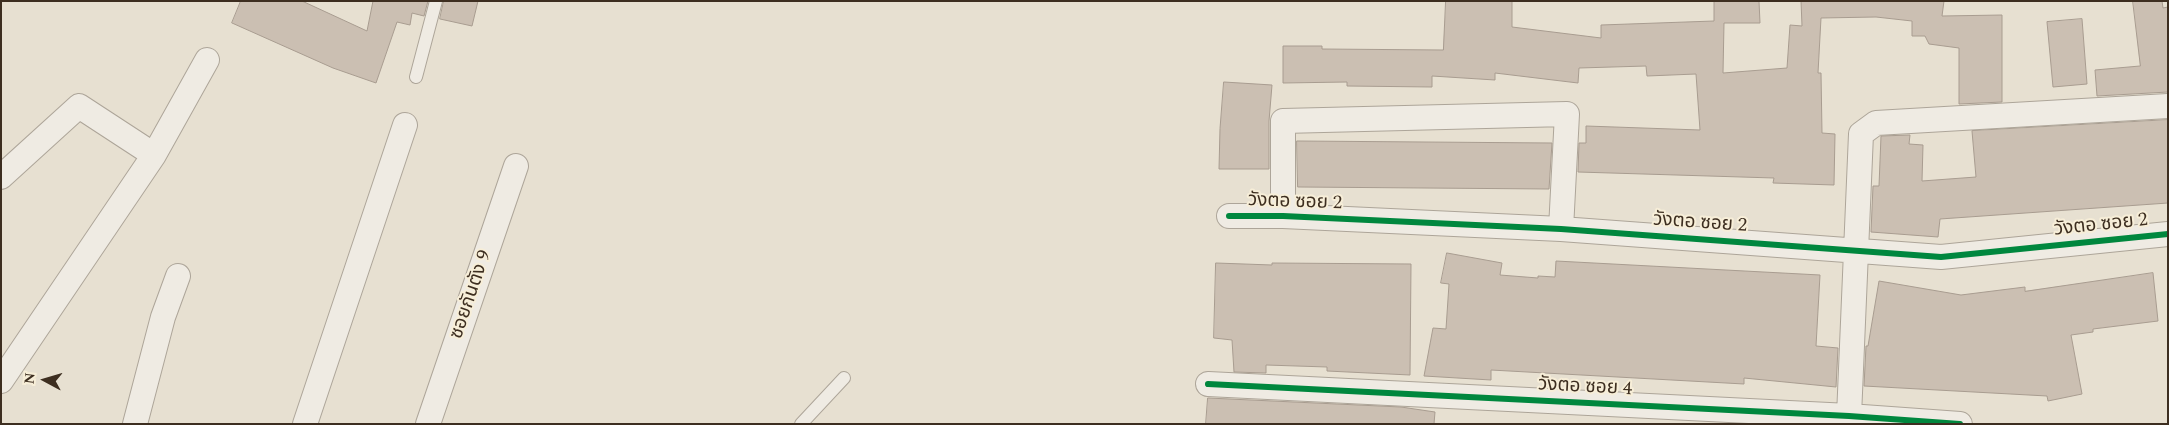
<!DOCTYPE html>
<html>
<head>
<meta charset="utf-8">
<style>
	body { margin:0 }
	#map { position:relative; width:2169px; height:425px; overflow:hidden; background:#e7e0d1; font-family:Spectral,serif }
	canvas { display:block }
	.frame { position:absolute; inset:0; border:2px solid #3d2e20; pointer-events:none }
	.north { position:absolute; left:20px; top:355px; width:50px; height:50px; -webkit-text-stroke:4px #f7eed8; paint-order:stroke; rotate:276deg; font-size:14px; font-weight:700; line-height:20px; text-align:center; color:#3d2e20 }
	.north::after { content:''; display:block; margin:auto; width:18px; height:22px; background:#3d2e20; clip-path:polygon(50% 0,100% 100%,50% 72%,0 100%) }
</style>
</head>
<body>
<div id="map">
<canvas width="2169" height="425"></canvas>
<div class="frame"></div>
<div class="north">N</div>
</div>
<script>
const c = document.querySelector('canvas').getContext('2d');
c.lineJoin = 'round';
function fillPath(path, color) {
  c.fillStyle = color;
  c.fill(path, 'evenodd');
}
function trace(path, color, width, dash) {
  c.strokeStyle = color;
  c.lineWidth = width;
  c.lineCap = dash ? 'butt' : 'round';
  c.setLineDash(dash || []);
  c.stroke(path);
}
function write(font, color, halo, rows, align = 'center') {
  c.font = font + ' Spectral,"Noto Sans Thai",serif';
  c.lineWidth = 4;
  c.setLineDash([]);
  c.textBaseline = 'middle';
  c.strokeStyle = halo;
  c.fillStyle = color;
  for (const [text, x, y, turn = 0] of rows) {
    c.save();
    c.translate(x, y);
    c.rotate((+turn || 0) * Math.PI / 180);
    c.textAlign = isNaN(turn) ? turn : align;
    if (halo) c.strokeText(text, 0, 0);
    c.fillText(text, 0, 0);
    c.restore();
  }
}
const building = new Path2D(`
	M 241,1 L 302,1 L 367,31 L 373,1 L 428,1 L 424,16 L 412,13 L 410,25 L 397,22 L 376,83 L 333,68 L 232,23 Z
	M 444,1 L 478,1 L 472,26 L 440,19 Z
	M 1446,1 L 1512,1 L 1512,27 L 1601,38 L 1601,25 L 1714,21 L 1714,1 L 1759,1 L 1760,23 L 1724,23 L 1723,73 L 1787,68 L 1790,25 L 1802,26 L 1801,1 L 1944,1 L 1942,16 L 2002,15 L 2002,102 L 1959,104 L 1959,48 L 1929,44 L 1925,36 L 1912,36 L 1912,21 L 1876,17 L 1821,18 L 1818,73 L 1821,73 L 1822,133 L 1835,134 L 1834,185 L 1773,183 L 1774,178 L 1578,172 L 1579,143 L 1586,143 L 1586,126 L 1700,130 L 1696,74 L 1647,76 L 1646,66 L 1579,68 L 1578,83 L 1495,73 L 1495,80 L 1432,76 L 1432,87 L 1347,86 L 1347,82 L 1283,83 L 1283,46 L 1322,46 L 1322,49 L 1443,50 Z
	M 2133,1 L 2162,1 L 2163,8 L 2168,7 L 2168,92 L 2097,96 L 2095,70 L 2140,66 Z
	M 2082,19 L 2087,84 L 2053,87 L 2047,22 Z
	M 1224,82 L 1272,85 L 1269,121 L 1269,169 L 1219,169 L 1220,129 Z
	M 2168,120 L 2168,203 L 1940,219 L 1938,237 L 1871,232 L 1873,186 L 1879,186 L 1881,136 L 1910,135 L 1909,144 L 1923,145 L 1922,181 L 1976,177 L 1972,131 Z
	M 1297,141 L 1552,143 L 1549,189 L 1298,187 Z
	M 1447,253 L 1502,263 L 1500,275 L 1538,278 L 1538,276 L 1555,277 L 1556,261 L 1820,275 L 1816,346 L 1838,348 L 1836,387 L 1744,378 L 1744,384 L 1491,370 L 1491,380 L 1424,376 L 1433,328 L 1446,329 L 1449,284 L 1441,283 Z
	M 1216,263 L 1272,265 L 1272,263 L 1411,264 L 1410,375 L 1327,371 L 1327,367 L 1266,365 L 1266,373 L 1234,372 L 1232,340 L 1214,338 Z
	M 2153,273 L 2158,321 L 2093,329 L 2093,332 L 2071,335 L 2082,394 L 2048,401 L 2047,396 L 1864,386 L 1866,346 L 1868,346 L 1879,281 L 1961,295 L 2025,287 L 2025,291 Z
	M 1208,398 L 1401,407 L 1435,412 L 1434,424 L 1206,424 Z`);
fillPath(building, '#cbbfb2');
trace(building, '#a89c90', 1);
const service = new Path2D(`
	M 416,77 L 436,1
	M 801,424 L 844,378`);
const minor = new Path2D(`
	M 1,177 L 79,106 L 154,155
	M 1229,216 L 1283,216 L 1561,229 L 1941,257 L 2168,234
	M 1283,216 L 1283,121 L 1567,114 L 1561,229
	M 1,381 L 154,155 L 207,60
	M 1208,384 L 1849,416 L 1960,424
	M 1849,416 L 1861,134 L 1876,123 L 2168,106
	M 135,424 L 163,317 L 178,276
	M 305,424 L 405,125
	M 428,424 L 516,166`);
trace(service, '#ada599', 14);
trace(minor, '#ada599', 26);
trace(service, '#efebe3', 12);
trace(minor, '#efebe3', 24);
trace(new Path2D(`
	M 1229,216 L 1283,216 L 1561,229 L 1941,257 L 2168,234
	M 1208,384 L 1849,416 L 1960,424`), '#00873e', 6);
write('19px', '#3d2e20', '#f7eed8', [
	["วังตอ ซอย 2",1295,203,2],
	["วังตอ ซอย 2",1700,224,4],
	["วังตอ ซอย 2",2101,226,-6],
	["ซอยกันตัง 9",472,295,-71],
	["วังตอ ซอย 4",1585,388,3]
]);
</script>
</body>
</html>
